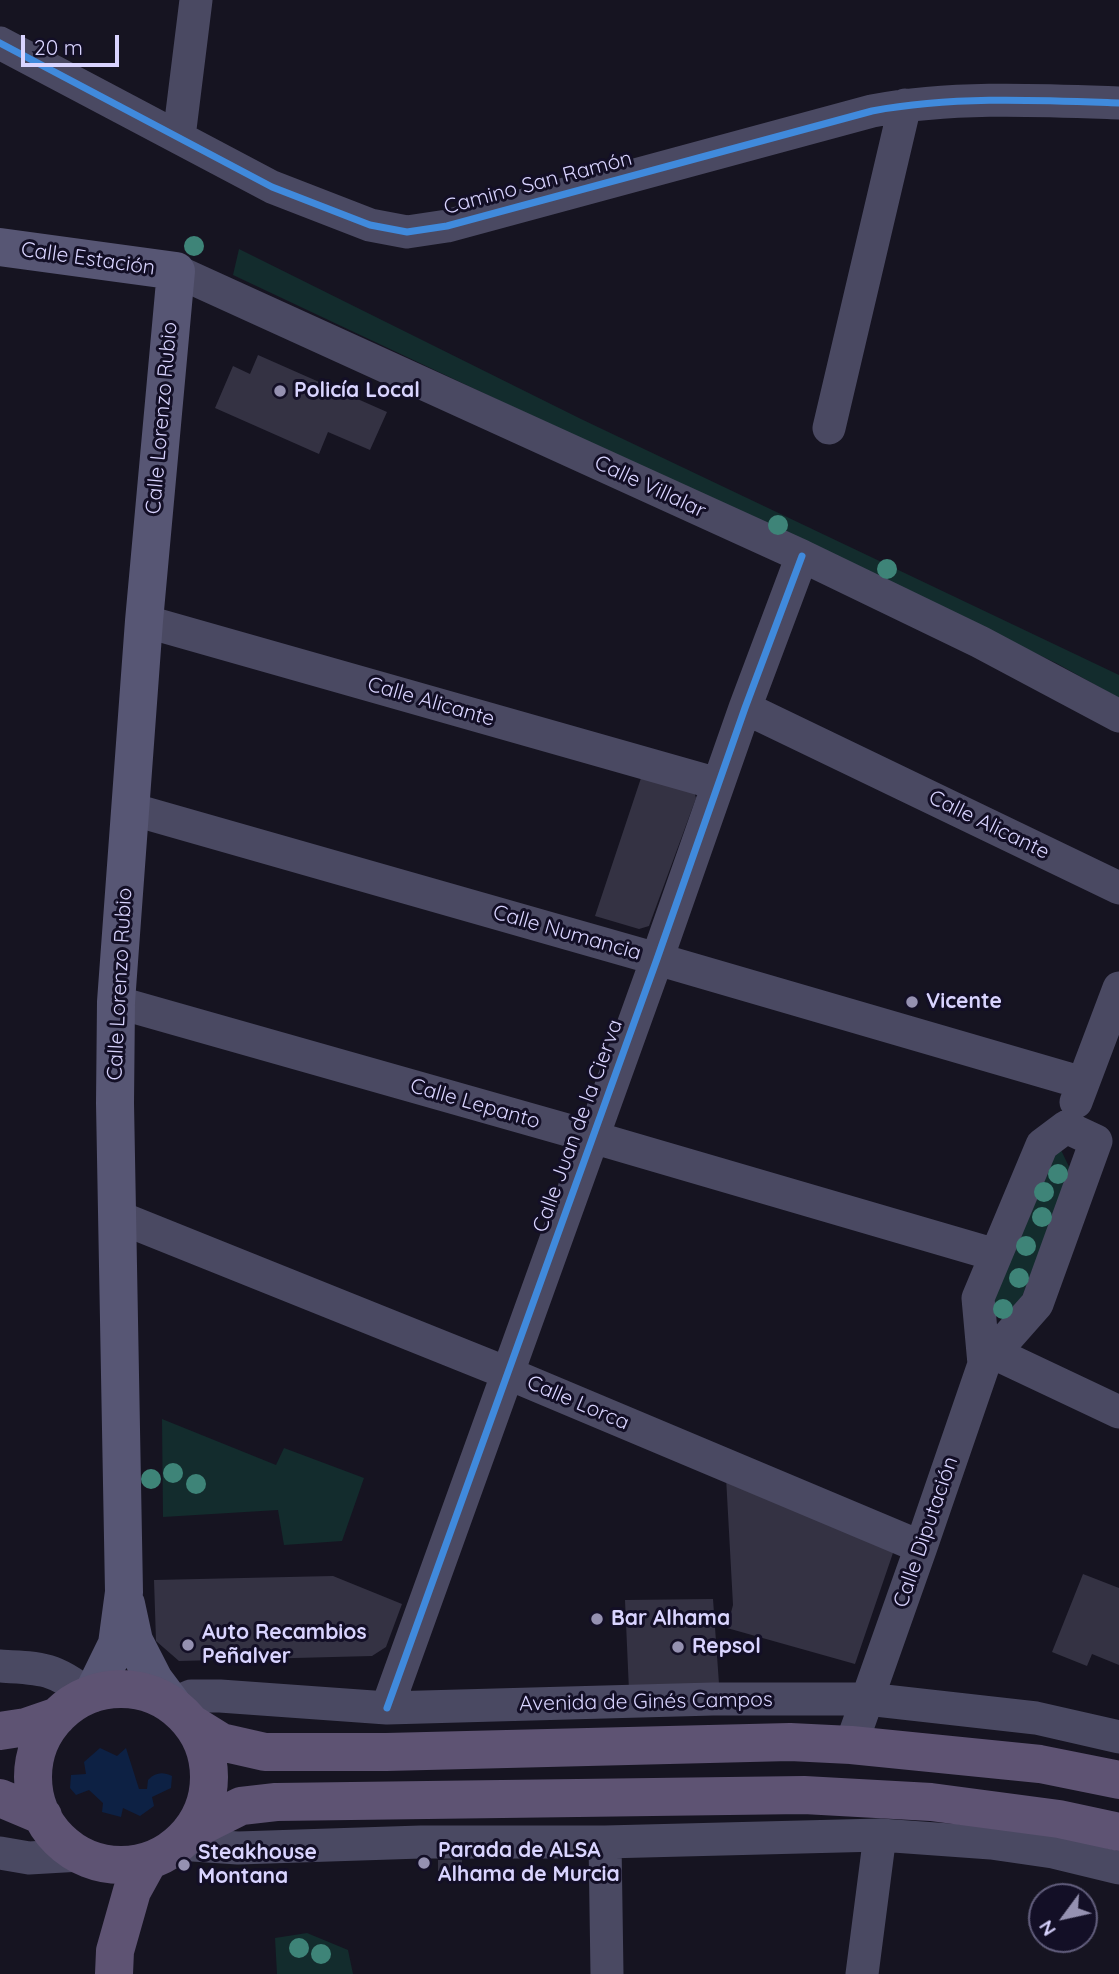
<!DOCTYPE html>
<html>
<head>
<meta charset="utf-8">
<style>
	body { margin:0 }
	#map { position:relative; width:1119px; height:1974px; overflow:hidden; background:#161421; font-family:Quicksand,sans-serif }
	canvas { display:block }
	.north { position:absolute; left:1028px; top:1883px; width:70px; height:70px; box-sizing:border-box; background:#130f26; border:2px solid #625e7d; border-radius:50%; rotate:237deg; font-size:19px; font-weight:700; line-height:28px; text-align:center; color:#d9d4ff }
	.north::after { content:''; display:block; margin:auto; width:24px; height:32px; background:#9591b1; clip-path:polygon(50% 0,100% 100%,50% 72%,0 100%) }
	.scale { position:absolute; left:21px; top:35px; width:98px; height:32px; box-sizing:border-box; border:4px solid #d9d4ff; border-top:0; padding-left:9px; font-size:21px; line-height:24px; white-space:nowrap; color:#d9d4ff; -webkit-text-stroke:5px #130f26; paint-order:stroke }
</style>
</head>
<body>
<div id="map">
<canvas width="1119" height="1974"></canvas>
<div class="north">N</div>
<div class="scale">20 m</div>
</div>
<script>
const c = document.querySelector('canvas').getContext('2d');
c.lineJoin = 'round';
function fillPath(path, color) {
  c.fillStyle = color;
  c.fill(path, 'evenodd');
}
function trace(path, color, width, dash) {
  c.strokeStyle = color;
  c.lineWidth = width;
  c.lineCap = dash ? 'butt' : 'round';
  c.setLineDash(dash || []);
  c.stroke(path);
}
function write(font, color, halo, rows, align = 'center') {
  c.font = font + ' Quicksand,sans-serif';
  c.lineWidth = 6;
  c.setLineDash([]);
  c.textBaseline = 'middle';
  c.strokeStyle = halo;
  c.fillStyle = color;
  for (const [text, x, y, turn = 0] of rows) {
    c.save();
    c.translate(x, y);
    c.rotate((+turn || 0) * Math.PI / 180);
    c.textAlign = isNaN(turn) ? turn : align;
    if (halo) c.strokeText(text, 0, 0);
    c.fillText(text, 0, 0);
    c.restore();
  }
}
fillPath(new Path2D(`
	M 239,249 L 581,419 L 1119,675 L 1119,698 L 1056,663 L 233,275 Z
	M 1061,1150 L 1071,1171 L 1013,1320 L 1004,1321 L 990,1312 L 1045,1160 Z
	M 162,1419 L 276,1465 L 284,1448 L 364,1478 L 342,1541 L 284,1545 L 278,1510 L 163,1517 Z
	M 307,1933 L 348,1950 L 353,1974 L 277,1974 L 275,1938 Z`), '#132c2d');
fillPath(new Path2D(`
	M 100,1748 L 117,1756 L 126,1748 L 139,1789 L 147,1789 L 148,1780 C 156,1772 163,1772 172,1776 L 171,1788 L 152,1797 L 154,1806 L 140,1816 L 123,1808 L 121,1817 L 102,1812 L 103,1803 L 89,1790 L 76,1795 L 70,1788 L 71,1775 L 86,1774 L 84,1762 Z`), '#0d2144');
fillPath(new Path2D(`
	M 258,355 L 387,412 L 370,450 L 328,432 L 319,454 L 215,408 L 233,366 L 250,374 Z
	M 643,772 L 692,784 L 696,798 L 649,926 L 639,929 L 595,916 Z
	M 726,1477 L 894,1550 L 855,1664 L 727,1628 L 733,1605 Z
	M 1083,1574 L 1119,1588 L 1119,1665 L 1092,1654 L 1087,1666 L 1052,1652 Z
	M 333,1576 L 402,1604 L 386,1647 L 372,1656 L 179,1661 L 156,1641 L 154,1580 Z
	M 713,1599 L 721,1712 L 630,1714 L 625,1600 Z
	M 462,1859 L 462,1870 L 438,1871 L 438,1860 Z`), '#343243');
trace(new Path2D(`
	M 0,43 L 272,187 L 370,225 L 407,232 L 447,226 L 872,111 C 953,96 1037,100 1119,103
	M 179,137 L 196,0
	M 176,271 L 802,556 L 980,642 L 1119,716
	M 829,428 L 905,105
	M 144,621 L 718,784
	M 745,708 L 1119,888
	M 131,809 L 657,959 L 1083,1083
	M 116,1002 L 592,1137 L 996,1255
	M 1076,1102 L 1119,988
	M 1066,1127 L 1096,1141 L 1037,1304 L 984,1364 L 978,1298 L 1042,1145 Z
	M 116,1216 L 507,1373 L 921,1547
	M 994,1353 L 1119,1412
	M 0,1666 C 41,1668 55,1668 88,1695
	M 172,1704 L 191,1696 L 220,1696 L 387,1708 L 713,1699 L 867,1699 L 1036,1718 L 1119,1737
	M 387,1708 L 657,959 L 745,708 L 802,556
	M 851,1745 L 921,1547 L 984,1364
	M 605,1842 L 607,1974
	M 178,1844 L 238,1848 L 421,1842 L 605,1842 L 880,1835 L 991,1843 L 1053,1852 L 1119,1868
	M 0,1853 L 29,1858 L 81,1855
	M 862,1974 L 880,1835`), '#4a4962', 33);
trace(new Path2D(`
	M 0,247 L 176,271 L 144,621 L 116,1002 L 115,1103 L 124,1592 L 117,1644 L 93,1693
	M 126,1604 L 134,1641 L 154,1680 L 172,1704`), '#575674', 38);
trace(new Path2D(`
	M33 1777a88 88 0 1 1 176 0a88 88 0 1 1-176 0Z
	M 192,1724 L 221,1742 L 265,1752 L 386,1752 L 790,1742 L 851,1745 L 1040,1764 L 1119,1780
	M 0,1731 L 26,1727 L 58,1716
	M 0,1798 L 43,1816
	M 193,1830 L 241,1806 L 276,1802 L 804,1795 L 931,1802 L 1059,1819 L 1119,1832
	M 114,1974 L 115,1951 L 132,1891 L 148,1862`), '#5e5373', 38);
trace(new Path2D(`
	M 0,43 L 272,187 L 370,225 L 407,232 L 447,226 L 872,111 C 953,96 1037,100 1119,103
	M 387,1708 L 657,959 L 745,708 L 802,556`), '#408adc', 7);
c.fillStyle = '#3e8478';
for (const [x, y] of [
	[194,246],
	[778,525],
	[887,569],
	[1058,1174],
	[1044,1192],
	[1042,1217],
	[1026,1246],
	[1019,1278],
	[1003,1309],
	[173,1473],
	[151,1479],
	[196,1484],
	[299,1948],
	[321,1954]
]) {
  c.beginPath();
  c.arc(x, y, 10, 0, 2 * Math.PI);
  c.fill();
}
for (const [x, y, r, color] of [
	[280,391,7,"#9591b1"],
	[912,1002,7,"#9591b1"],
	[597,1619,7,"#9591b1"],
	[188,1645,7,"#9591b1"],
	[678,1647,7,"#9591b1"],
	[424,1863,7,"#9591b1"],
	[184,1865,7,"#9591b1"]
]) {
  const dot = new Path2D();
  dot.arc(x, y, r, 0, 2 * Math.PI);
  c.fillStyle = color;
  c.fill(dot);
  trace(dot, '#130f26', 2.5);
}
write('21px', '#d9d4ff', '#130f26', [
	["Camino San Ramón",538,183,-15],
	["Calle Estación",88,259,8],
	["Calle Lorenzo Rubio",162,418,-85],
	["Calle Villalar",650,487,25],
	["Calle Alicante",431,702,16],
	["Calle Alicante",989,825,26],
	["Calle Numancia",567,933,16],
	["Calle Lorenzo Rubio",120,984,-87],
	["Calle Lepanto",475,1104,16],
	["Calle Juan de la Cierva",578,1126,-70],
	["Calle Lorca",578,1403,23],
	["Calle Diputación",926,1532,-71],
	["Avenida de Ginés Campos",646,1702,-1]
]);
write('bold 21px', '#d9d4ff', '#130f26', [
	["Policía Local",294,391],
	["Vicente",926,1002],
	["Bar Alhama",611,1619],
	["Auto Recambios",202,1633],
	["Peñalver",202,1657],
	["Repsol",692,1647],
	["Parada de ALSA",438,1851],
	["Alhama de Murcia",438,1875],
	["Steakhouse",198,1853],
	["Montana",198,1877]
], 'left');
</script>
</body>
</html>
